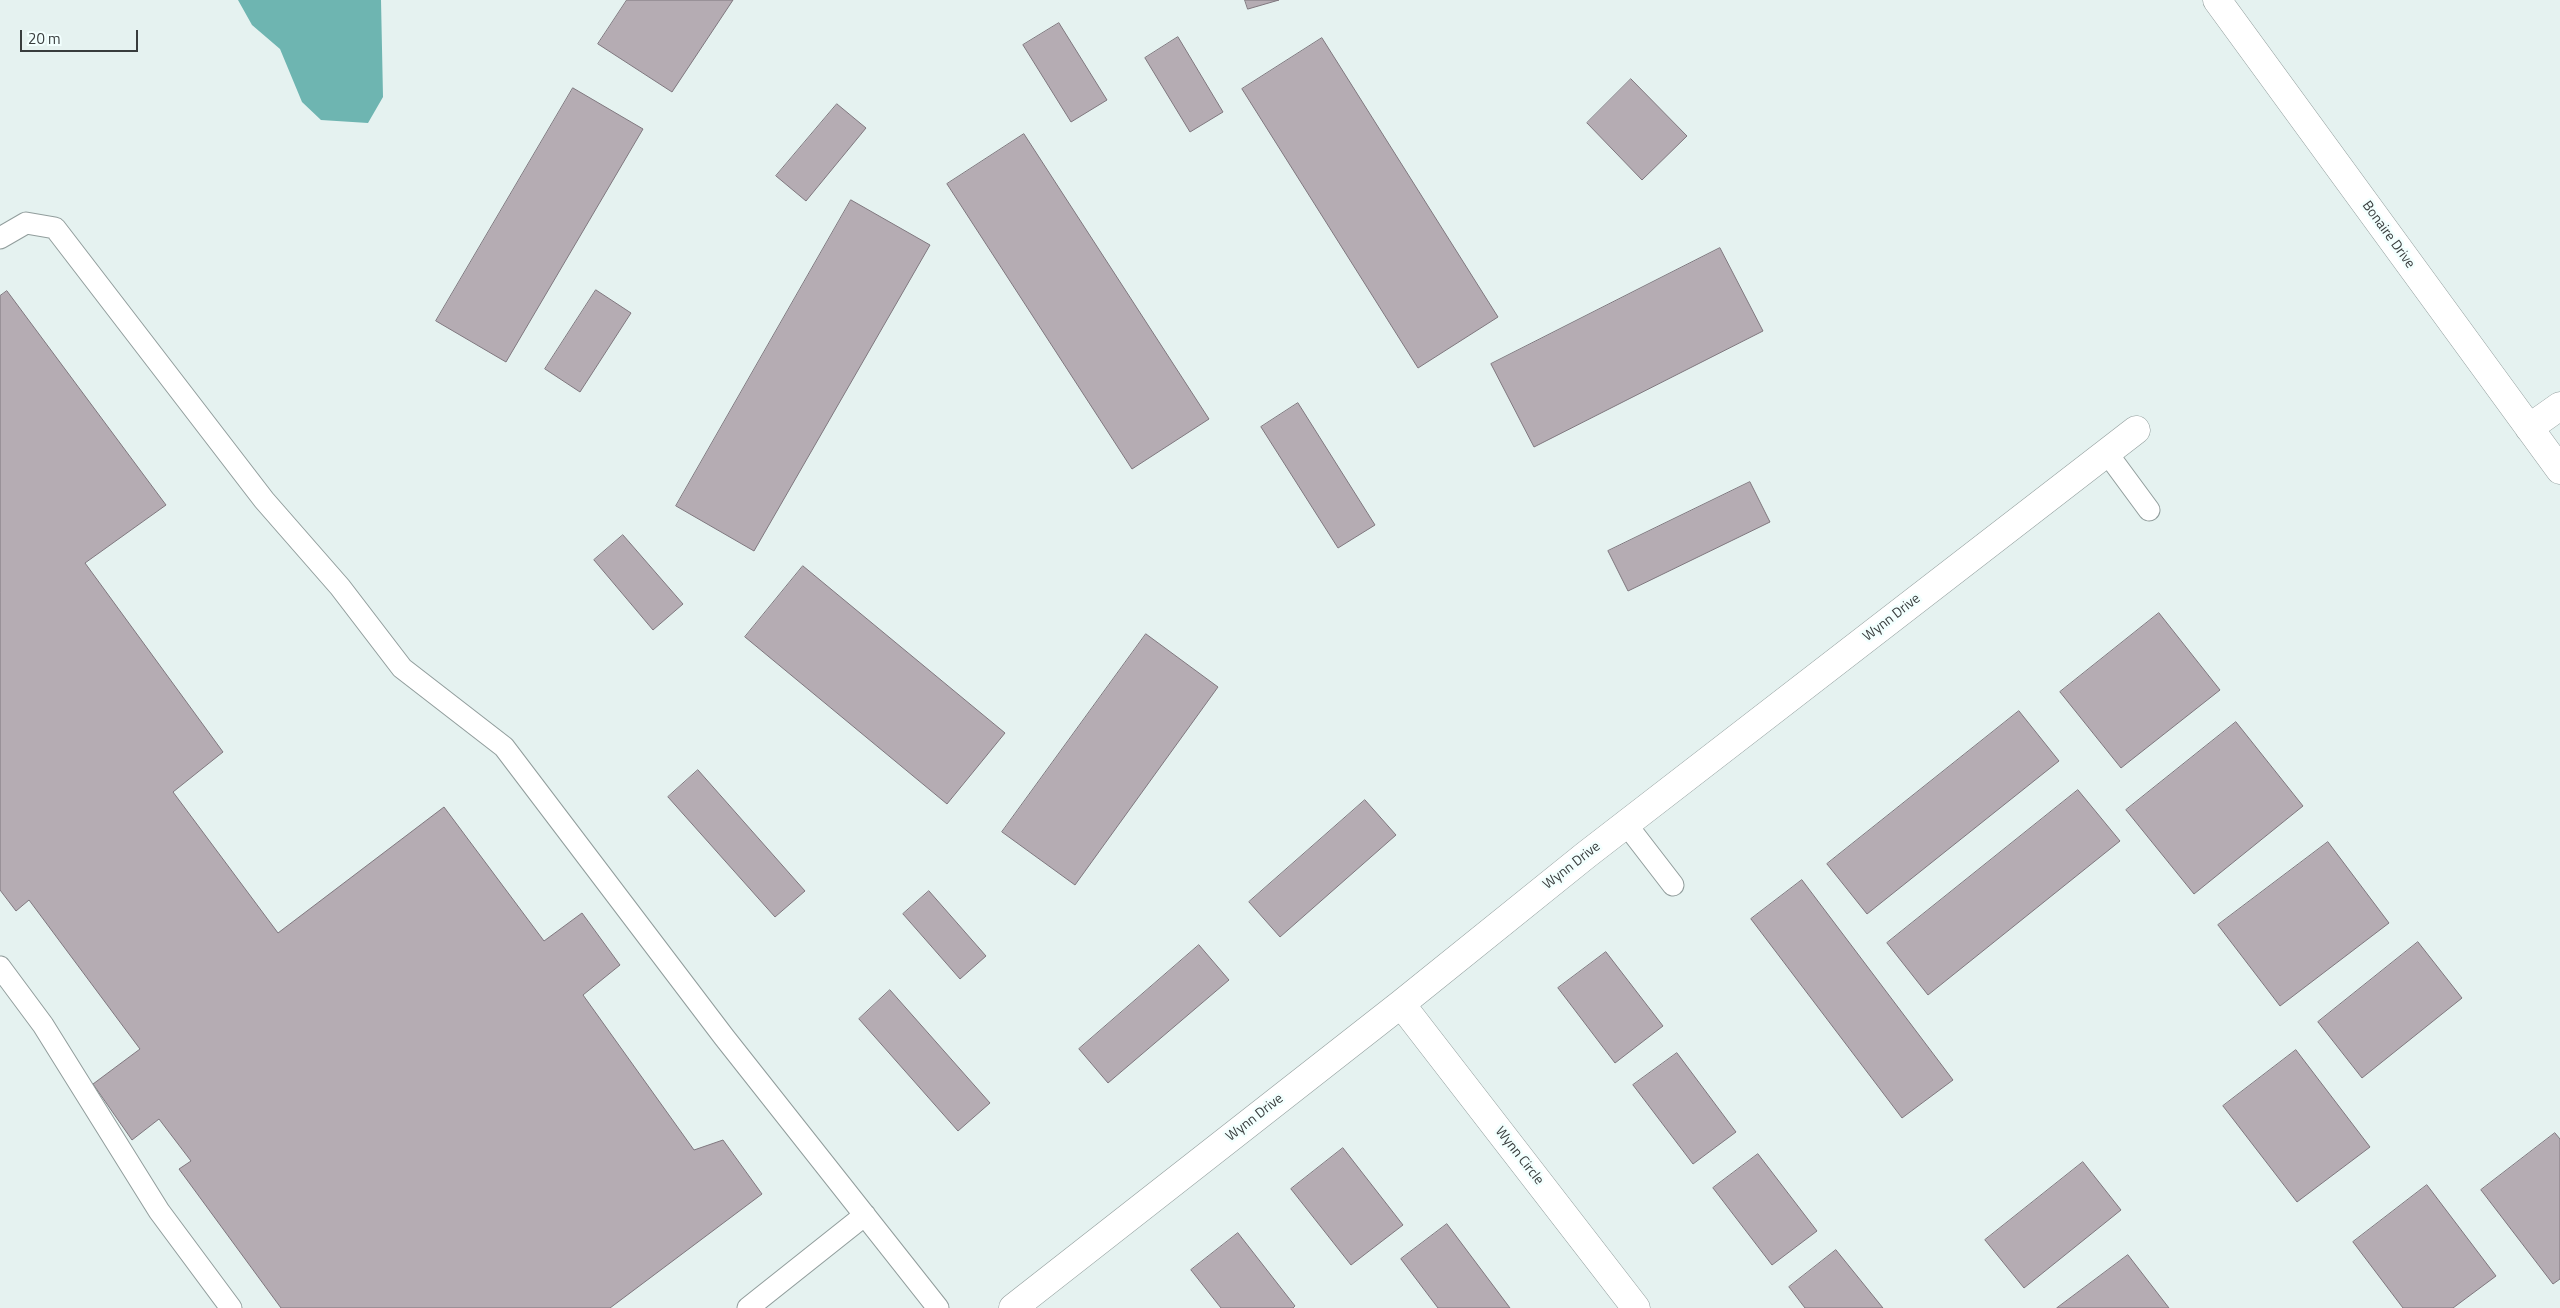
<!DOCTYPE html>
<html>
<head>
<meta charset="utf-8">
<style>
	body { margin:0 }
	#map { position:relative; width:2560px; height:1308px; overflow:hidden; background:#e5f2f0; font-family:"Titillium Web",sans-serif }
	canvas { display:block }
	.scale { position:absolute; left:20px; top:30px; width:118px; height:22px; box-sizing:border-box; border:2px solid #383d3d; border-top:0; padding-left:6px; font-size:15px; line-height:18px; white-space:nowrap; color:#383d3d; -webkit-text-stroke:4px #f2fffe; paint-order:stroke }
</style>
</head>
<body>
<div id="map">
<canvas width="2560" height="1308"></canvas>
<div class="scale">20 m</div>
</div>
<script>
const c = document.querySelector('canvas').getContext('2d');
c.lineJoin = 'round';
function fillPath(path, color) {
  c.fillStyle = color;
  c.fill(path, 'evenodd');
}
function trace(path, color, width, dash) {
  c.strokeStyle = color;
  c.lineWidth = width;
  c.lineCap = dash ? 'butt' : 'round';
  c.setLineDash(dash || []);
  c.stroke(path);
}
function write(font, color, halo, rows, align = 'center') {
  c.font = font + ' "Titillium Web",sans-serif';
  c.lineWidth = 5;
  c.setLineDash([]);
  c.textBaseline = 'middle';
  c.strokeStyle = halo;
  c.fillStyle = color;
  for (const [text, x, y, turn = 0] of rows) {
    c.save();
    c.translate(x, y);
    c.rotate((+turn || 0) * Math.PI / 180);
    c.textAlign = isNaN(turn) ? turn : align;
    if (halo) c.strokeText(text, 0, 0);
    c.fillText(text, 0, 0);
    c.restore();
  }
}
fillPath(new Path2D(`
	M 238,0 L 381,0 L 383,97 L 368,123 L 321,120 L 302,102 L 280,49 L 252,25 Z`), '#6eb5b1');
const building = new Path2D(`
	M 627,0 L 733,0 L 672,92 L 598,44 Z
	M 1245,0 L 1279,0 L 1248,9 Z
	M 1059,23 L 1107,100 L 1071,122 L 1023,45 Z
	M 1178,37 L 1223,112 L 1190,132 L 1145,58 Z
	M 1322,38 L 1498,317 L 1418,368 L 1242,89 Z
	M 1631,79 L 1687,136 L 1642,180 L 1587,123 Z
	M 573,88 L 643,129 L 506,362 L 436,321 Z
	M 837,104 L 866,128 L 806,201 L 776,176 Z
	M 1024,134 L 1209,419 L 1132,469 L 947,184 Z
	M 851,200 L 930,245 L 754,551 L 676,506 Z
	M 1720,248 L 1763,331 L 1534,447 L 1491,364 Z
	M 596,290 L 631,313 L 580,392 L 545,369 Z
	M 7,291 L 166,505 L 85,563 L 223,752 L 173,792 L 278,933 L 444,807 L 544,941 L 582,913 L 620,965 L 583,995 L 694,1150 L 723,1140 L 762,1194 L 610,1308 L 281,1308 L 179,1169 L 191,1161 L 159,1119 L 132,1140 L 93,1084 L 140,1049 L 29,900 L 16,911 L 0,890 L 0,296 Z
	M 1298,403 L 1375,525 L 1338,548 L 1261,427 Z
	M 1750,482 L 1770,522 L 1628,591 L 1608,551 Z
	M 623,535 L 683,604 L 653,630 L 594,560 Z
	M 803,566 L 1005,733 L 947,804 L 745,637 Z
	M 2159,613 L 2220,690 L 2121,768 L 2060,692 Z
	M 1146,634 L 1218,687 L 1075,885 L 1002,832 Z
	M 2019,711 L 2059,761 L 1867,914 L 1827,864 Z
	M 2236,722 L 2303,806 L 2194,894 L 2126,810 Z
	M 698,770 L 805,891 L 775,917 L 668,797 Z
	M 2078,790 L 2120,841 L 1928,995 L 1887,943 Z
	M 1365,800 L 1396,835 L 1280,937 L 1249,902 Z
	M 2328,842 L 2389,923 L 2280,1006 L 2218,925 Z
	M 1802,880 L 1953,1080 L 1902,1118 L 1751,919 Z
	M 929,891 L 986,956 L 960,979 L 903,914 Z
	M 2418,942 L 2462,998 L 2362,1078 L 2318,1022 Z
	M 1199,945 L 1229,980 L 1108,1083 L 1079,1049 Z
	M 1606,952 L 1663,1026 L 1615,1063 L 1558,988 Z
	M 890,990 L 990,1103 L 958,1131 L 859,1019 Z
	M 2296,1050 L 2370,1147 L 2297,1202 L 2223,1106 Z
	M 1677,1053 L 1736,1132 L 1693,1164 L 1633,1085 Z
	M 2555,1133 L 2560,1139 L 2560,1279 L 2553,1284 L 2481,1190 Z
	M 1343,1148 L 1403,1225 L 1351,1265 L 1291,1189 Z
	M 1758,1154 L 1817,1231 L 1772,1265 L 1713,1188 Z
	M 2083,1162 L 2121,1210 L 2024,1288 L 1985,1240 Z
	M 2427,1185 L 2496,1276 L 2453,1308 L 2403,1308 L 2353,1242 Z
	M 1447,1224 L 1510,1308 L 1438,1308 L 1401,1259 Z
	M 1238,1233 L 1295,1306 L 1293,1308 L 1221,1308 L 1191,1270 Z
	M 1836,1250 L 1883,1308 L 1805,1308 L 1789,1287 Z
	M 2128,1255 L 2169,1308 L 2057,1308 Z`);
fillPath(building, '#b5acb3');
trace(building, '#7f777e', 1);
const service = new Path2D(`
	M 0,238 L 26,223 L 55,228 L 264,500 L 340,587 L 402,668 L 504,747 L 724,1037 L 938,1308
	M 2107,453 L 2149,510
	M 1626,824 L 1673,885
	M 0,967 L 43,1025 L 159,1211 L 231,1308
	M 748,1308 L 865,1215`);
const minor = new Path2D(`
	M 2217,0 L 2560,470
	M 2529,428 L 2560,406
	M 1401,1004 L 1636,1308
	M 1013,1308 L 1401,1004 L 1586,855 L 2136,430`);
trace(service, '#919d9c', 23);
trace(minor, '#919d9c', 29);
trace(service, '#fff', 21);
trace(minor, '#fff', 28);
write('14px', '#383d3d', '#f2fffe', [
	["Bonaire Drive",2388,235,54],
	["Wynn Drive",1892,618,-38],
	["Wynn Drive",1572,866,-38],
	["Wynn Drive",1255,1118,-38],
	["Wynn Circle",1519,1156,52]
]);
</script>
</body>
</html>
